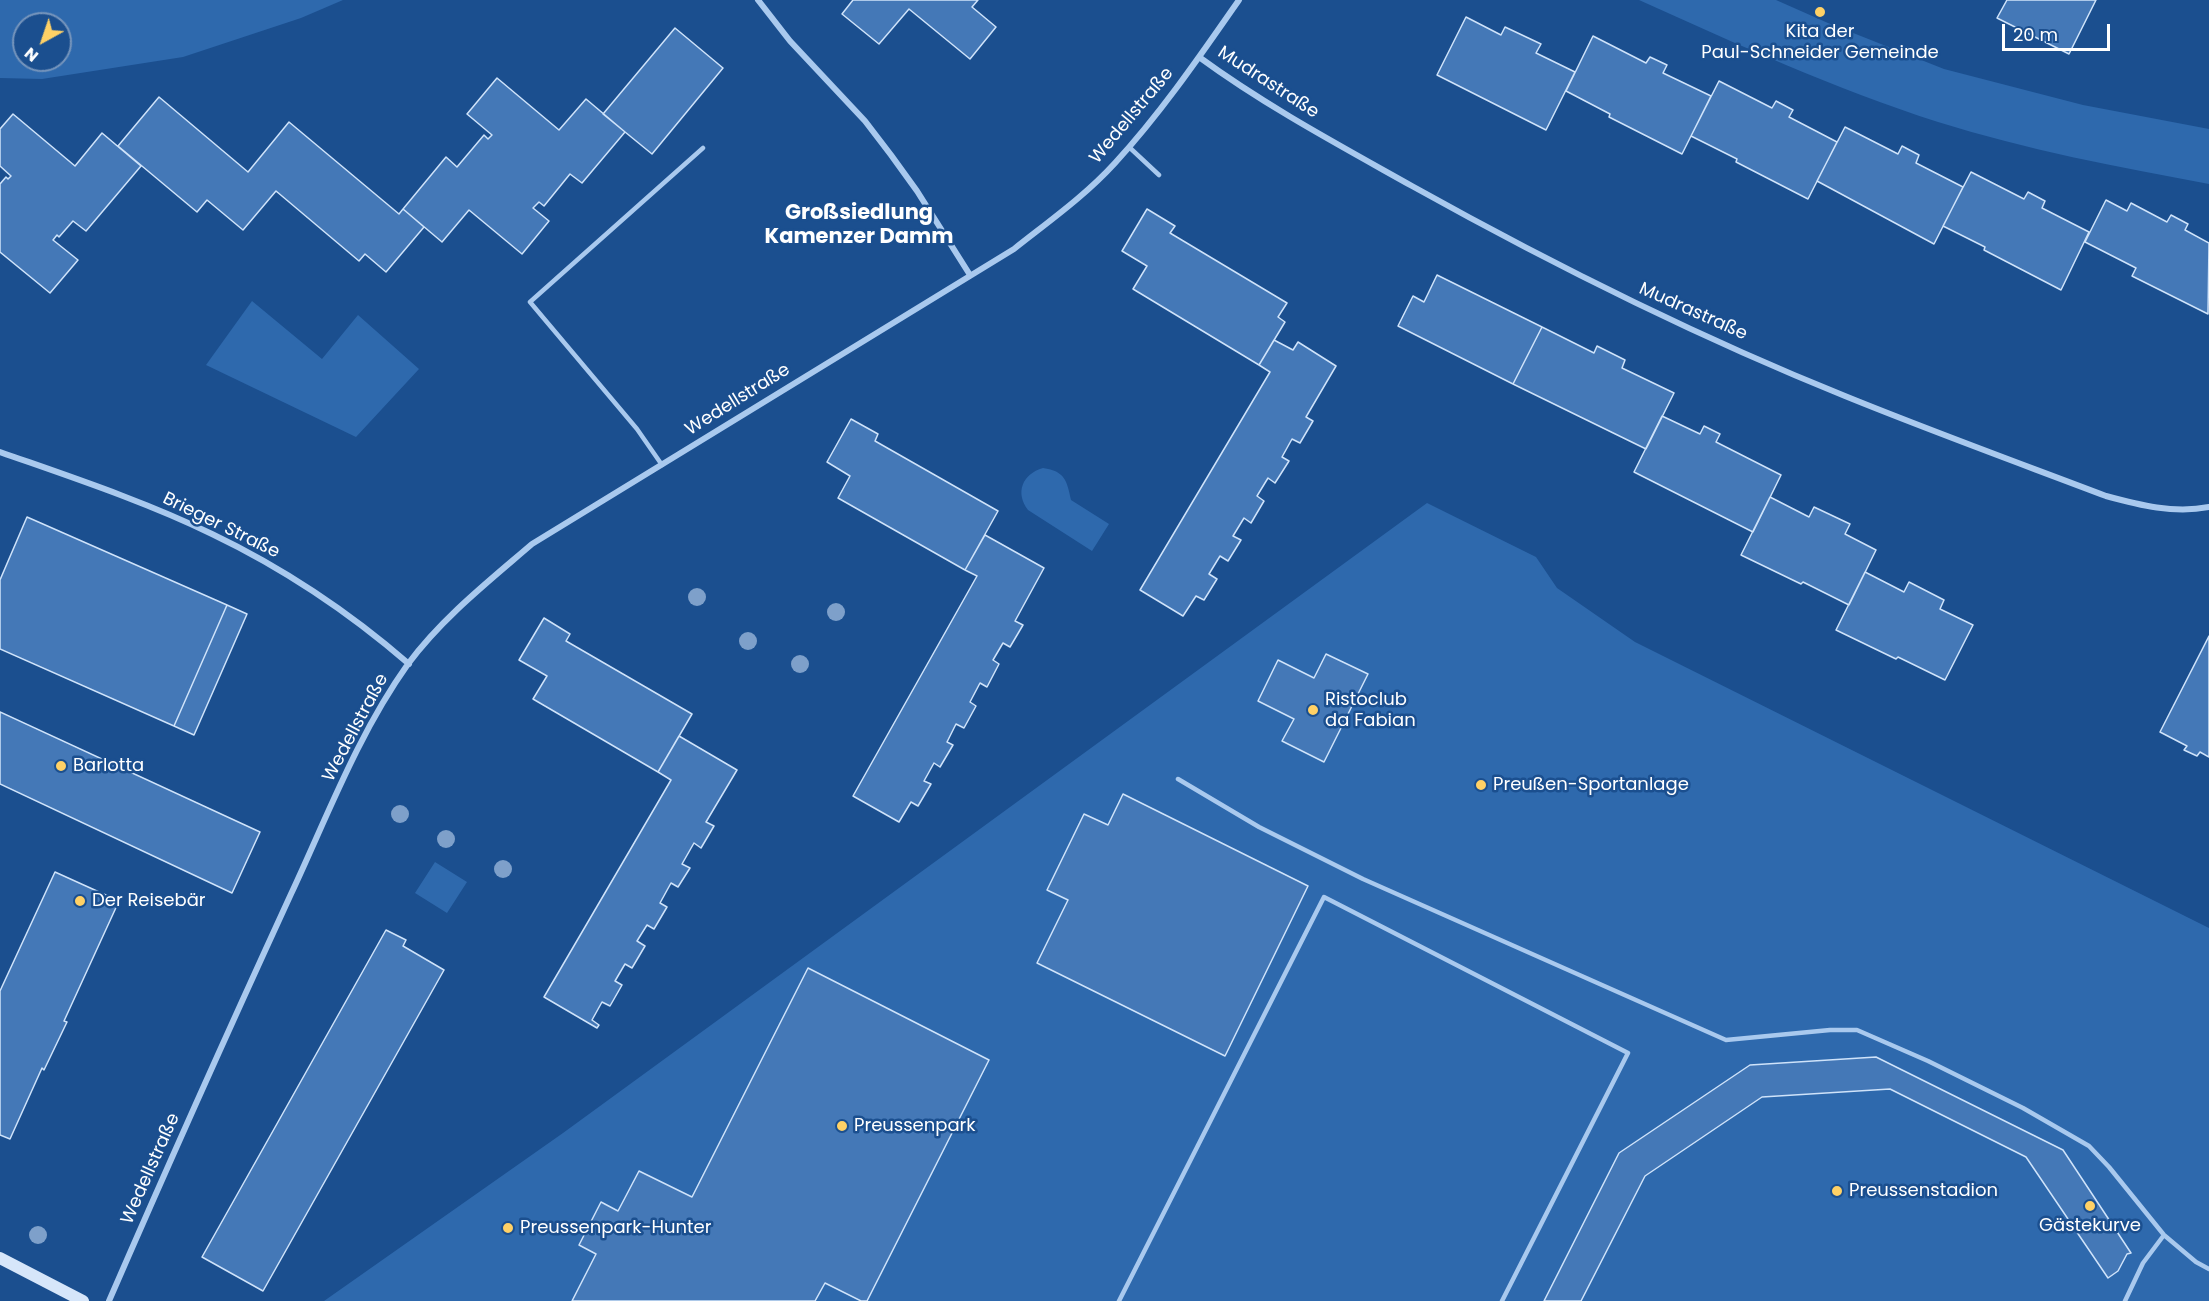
<!DOCTYPE html>
<html>
<head>
<meta charset="utf-8">
<style>
	body { margin:0 }
	#map { position:relative; width:2209px; height:1301px; overflow:hidden; background:#1b4f8f; font-family:Poppins,sans-serif }
	canvas { display:block }
	.north { position:absolute; left:12px; top:12px; width:60px; height:60px; box-sizing:border-box; background:#1b4f8f; border:2px solid #7695bc; border-radius:50%; rotate:220deg; font-size:16px; font-weight:700; line-height:24px; text-align:center; color:#fff }
	.north::after { content:''; display:block; margin:auto; width:21px; height:27px; background:#ffd166; clip-path:polygon(50% 0,100% 100%,50% 72%,0 100%) }
	.scale { position:absolute; left:2002px; top:24px; width:108px; height:27px; box-sizing:border-box; border:3px solid #fff; border-top:0; padding-left:8px; font-size:18px; line-height:21px; white-space:nowrap; color:#fff; -webkit-text-stroke:4px #1b4f8f; paint-order:stroke }
</style>
</head>
<body>
<div id="map">
<canvas width="2209" height="1301"></canvas>
<div class="north">N</div>
<div class="scale">20 m</div>
</div>
<script>
const c = document.querySelector('canvas').getContext('2d');
c.lineJoin = 'round';
function fillPath(path, color) {
  c.fillStyle = color;
  c.fill(path, 'evenodd');
}
function trace(path, color, width, dash) {
  c.strokeStyle = color;
  c.lineWidth = width;
  c.lineCap = dash ? 'butt' : 'round';
  c.setLineDash(dash || []);
  c.stroke(path);
}
function write(font, color, halo, rows, align = 'center') {
  c.font = font + ' Poppins,sans-serif';
  c.lineWidth = 5;
  c.setLineDash([]);
  c.textBaseline = 'middle';
  c.strokeStyle = halo;
  c.fillStyle = color;
  for (const [text, x, y, turn = 0] of rows) {
    c.save();
    c.translate(x, y);
    c.rotate((+turn || 0) * Math.PI / 180);
    c.textAlign = isNaN(turn) ? turn : align;
    if (halo) c.strokeText(text, 0, 0);
    c.fillText(text, 0, 0);
    c.restore();
  }
}
fillPath(new Path2D(`
	M 0,0 L 343,0 L 301,18 L 183,57 L 42,79 L 0,78 ZM 24,24 L 60,24 L 60,60 L 24,60 Z
	M 1639,0 L 1776,0 L 1828,23 L 1944,69 L 2083,105 L 2209,129 L 2209,184 C 2118,167 2027,150 1938,122 C 1835,89 1737,44 1639,0 Z
	M 252,301 L 322,359 L 358,315 L 419,369 L 356,437 L 206,365 Z
	M 1043,468 C 1065,471 1067,481 1071,500 L 1109,524 L 1092,551 L 1028,510 C 1015,493 1022,474 1043,468 Z
	M 1427,503 L 1536,557 L 1557,588 L 1635,642 L 2209,928 L 2209,1301 L 324,1301 L 563,1133 Z
	M 435,862 L 467,882 L 447,913 L 415,893 Z`), '#2e69ad');
const building = new Path2D(`
	M 853,0 L 978,0 L 972,7 L 996,27 L 970,59 L 909,9 L 879,44 L 842,14 Z
	M 2007,0 L 2096,0 L 2069,54 L 1997,18 Z
	M 1466,17 L 1501,35 L 1505,27 L 1541,44 L 1536,53 L 1575,72 L 1546,130 L 1437,75 Z
	M 675,28 L 723,68 L 652,154 L 603,114 Z
	M 1593,36 L 1646,63 L 1650,57 L 1667,65 L 1663,73 L 1711,96 L 1682,154 L 1609,117 L 1610,114 L 1566,91 Z
	M 497,78 L 559,130 L 586,99 L 625,132 L 582,183 L 570,174 L 544,206 L 539,202 L 533,208 L 549,221 L 522,254 L 469,210 L 442,242 L 403,209 L 446,157 L 457,167 L 484,135 L 488,139 L 492,135 L 467,114 Z
	M 1719,81 L 1772,108 L 1776,101 L 1793,110 L 1789,117 L 1837,142 L 1808,199 L 1736,162 L 1737,159 L 1691,136 Z
	M 159,97 L 248,172 L 289,122 L 399,214 L 403,209 L 424,227 L 386,272 L 365,254 L 359,261 L 276,191 L 243,230 L 207,200 L 197,212 L 118,146 Z
	M 13,114 L 75,166 L 102,133 L 141,166 L 86,231 L 73,221 L 59,237 L 57,235 L 53,240 L 78,260 L 50,293 L 0,252 L 0,184 L 6,177 L 8,179 L 11,176 L 0,166 L 0,129 Z
	M 1845,127 L 1898,154 L 1902,146 L 1919,155 L 1916,163 L 1963,187 L 1934,244 L 1817,181 Z
	M 1971,172 L 2024,199 L 2028,192 L 2045,201 L 2042,208 L 2089,232 L 2061,290 L 1984,250 L 1985,247 L 1943,226 Z
	M 2106,200 L 2127,211 L 2131,203 L 2167,222 L 2171,215 L 2188,224 L 2185,230 L 2209,243 L 2208,314 L 2132,276 L 2136,268 L 2085,242 Z
	M 1147,209 L 1175,226 L 1170,233 L 1287,303 L 1278,317 L 1285,322 L 1259,365 L 1133,289 L 1147,266 L 1122,251 Z
	M 1437,275 L 1542,327 L 1513,384 L 1398,326 L 1413,296 L 1424,302 Z
	M 1542,327 L 1594,353 L 1597,346 L 1625,360 L 1622,368 L 1674,393 L 1646,449 L 1513,384 Z
	M 1274,340 L 1293,350 L 1298,342 L 1336,366 L 1306,417 L 1313,421 L 1300,443 L 1292,439 L 1282,457 L 1289,461 L 1275,483 L 1268,478 L 1257,496 L 1264,501 L 1251,523 L 1244,518 L 1233,536 L 1241,540 L 1228,561 L 1220,556 L 1209,574 L 1217,579 L 1204,600 L 1196,596 L 1183,616 L 1140,590 L 1270,372 L 1259,365 Z
	M 1662,416 L 1700,434 L 1704,426 L 1720,434 L 1716,442 L 1781,475 L 1753,532 L 1634,472 Z
	M 851,419 L 878,434 L 875,441 L 998,511 L 965,570 L 838,498 L 850,476 L 827,462 Z
	M 1770,497 L 1809,517 L 1814,507 L 1850,524 L 1845,534 L 1876,550 L 1849,605 L 1803,582 L 1801,584 L 1741,555 Z
	M 27,517 L 227,605 L 174,726 L 0,649 L 0,580 Z
	M 985,535 L 1044,568 L 1015,621 L 1023,625 L 1010,647 L 1003,643 L 993,660 L 999,664 L 987,687 L 980,683 L 970,702 L 976,706 L 964,728 L 956,724 L 947,742 L 953,745 L 940,767 L 934,763 L 924,781 L 931,784 L 918,806 L 911,802 L 899,822 L 853,796 L 977,576 L 965,570 Z
	M 1865,572 L 1904,592 L 1909,582 L 1944,600 L 1940,609 L 1973,625 L 1945,680 L 1898,657 L 1896,659 L 1836,630 Z
	M 227,605 L 247,614 L 194,735 L 174,726 Z
	M 544,618 L 570,634 L 566,641 L 692,714 L 658,772 L 533,699 L 547,676 L 519,660 Z
	M 2209,636 L 2209,757 L 2200,752 L 2197,756 L 2184,750 L 2187,746 L 2160,732 Z
	M 1326,654 L 1368,674 L 1324,762 L 1282,741 L 1294,719 L 1258,701 L 1278,660 L 1314,678 Z
	M 0,712 L 260,832 L 232,893 L 0,784 Z
	M 679,736 L 737,770 L 706,822 L 714,826 L 701,848 L 694,843 L 682,864 L 690,868 L 678,887 L 671,883 L 660,903 L 667,907 L 654,929 L 647,925 L 637,941 L 645,946 L 632,968 L 625,964 L 615,981 L 622,985 L 610,1006 L 602,1002 L 592,1020 L 599,1025 L 597,1028 L 544,997 L 671,780 L 658,772 Z
	M 1123,794 L 1308,886 L 1225,1056 L 1037,963 L 1068,900 L 1047,890 L 1084,814 L 1108,825 Z
	M 55,872 L 119,901 L 64,1021 L 67,1022 L 44,1070 L 42,1068 L 10,1139 L 0,1135 L 0,991 Z
	M 386,930 L 406,940 L 403,946 L 444,970 L 263,1291 L 202,1257 Z
	M 808,968 L 989,1060 L 867,1301 L 861,1301 L 825,1283 L 815,1301 L 572,1301 L 596,1254 L 579,1245 L 601,1202 L 618,1211 L 639,1171 L 692,1197 Z
	M 1876,1057 L 2063,1150 L 2131,1253 L 2127,1254 L 2118,1271 L 2108,1278 L 2026,1157 L 1890,1089 L 1762,1097 L 1645,1176 L 1581,1301 L 1544,1301 L 1619,1153 L 1750,1065 Z`);
fillPath(building, '#4478b7');
trace(building, '#cfe3fa', 1.5);
trace(new Path2D(`
	M 1129,147 L 1159,175
	M 662,465 L 637,429 L 530,302 L 703,148
	M 1178,779 L 1259,827 L 1363,879 L 1726,1040 L 1830,1030 L 1857,1030 L 1928,1061 L 2023,1108 L 2089,1146 L 2109,1167 L 2164,1235 L 2196,1262 L 2209,1269
	M 1119,1301 L 1324,897 L 1628,1053 L 1502,1301
	M 2125,1301 L 2143,1263 L 2164,1235`), '#a9c9ee', 4.5);
trace(new Path2D(`
	M 758,0 L 790,41 L 865,121 L 891,155 L 917,191 L 970,275
	M 1199,57 C 1266,106 1339,145 1412,186 C 1552,264 1696,336 1845,396 C 1931,431 2019,463 2106,496 C 2139,505 2174,514 2209,507
	M 0,452 C 71,477 144,501 212,534 C 283,568 349,612 409,664
	M 109,1301 C 168,1165 229,1029 291,894 C 327,817 358,734 408,664 C 442,618 489,581 532,544 L 1014,249 C 1048,222 1085,196 1115,163 C 1161,113 1200,56 1239,0`), '#a9c9ee', 6);
trace(new Path2D(`
	M 0,1258 L 83,1301`), '#d6e6fa', 12);
c.fillStyle = '#7ea0ca';
for (const [x, y] of [
	[697,597],
	[836,612],
	[748,641],
	[800,664],
	[400,814],
	[446,839],
	[503,869],
	[38,1235]
]) {
  c.beginPath();
  c.arc(x, y, 9, 0, 2 * Math.PI);
  c.fill();
}
for (const [x, y, r, color] of [
	[1820,12,6,"#ffd166"],
	[1313,710,6,"#ffd166"],
	[61,766,6,"#ffd166"],
	[1481,785,6,"#ffd166"],
	[80,901,6,"#ffd166"],
	[842,1126,6,"#ffd166"],
	[1837,1191,6,"#ffd166"],
	[2090,1206,6,"#ffd166"],
	[508,1228,6,"#ffd166"]
]) {
  const dot = new Path2D();
  dot.arc(x, y, r, 0, 2 * Math.PI);
  c.fillStyle = color;
  c.fill(dot);
  trace(dot, '#1b4f8f', 2);
}
write('18px', '#fff', '#1b4f8f', [
	["Kita der",1820,32,"center"],
	["Paul-Schneider Gemeinde",1820,53,"center"],
	["Ristoclub",1325,700],
	["da Fabian",1325,721],
	["Barlotta",73,766],
	["Preußen-Sportanlage",1493,785],
	["Der Reisebär",92,901],
	["Preussenpark",854,1126],
	["Preussenstadion",1849,1191],
	["Gästekurve",2090,1226,"center"],
	["Preussenpark-Hunter",520,1228]
], 'left');
write('18px', '#fff', '#1b4f8f', [
	["Mudrastraße",1268,83,33],
	["Wedellstraße",1132,116,-50],
	["Mudrastraße",1693,312,24],
	["Wedellstraße",738,400,-32],
	["Brieger Straße",221,526,26],
	["Wedellstraße",356,728,-62],
	["Wedellstraße",151,1169,-66]
]);
write('bold 21px', '#fff', '#1b4f8f', [
	["Großsiedlung",859,214],
	["Kamenzer Damm",859,238]
]);
</script>
</body>
</html>
